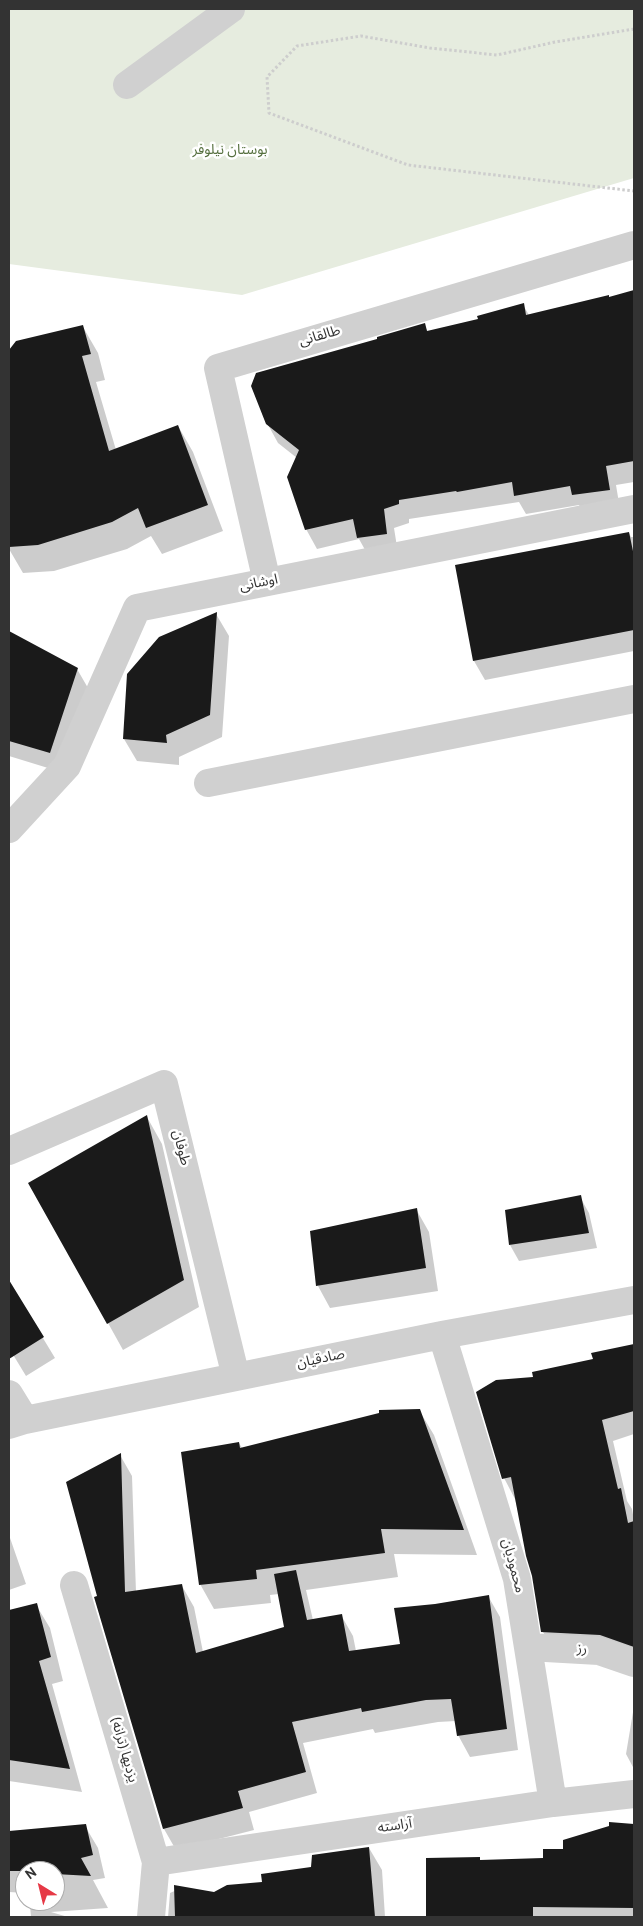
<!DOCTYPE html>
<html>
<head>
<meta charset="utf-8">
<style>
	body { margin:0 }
	#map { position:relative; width:643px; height:1926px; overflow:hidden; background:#fff; font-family:Overpass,sans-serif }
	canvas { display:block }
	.frame { position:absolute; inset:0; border:10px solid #333; pointer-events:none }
	.north { position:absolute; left:15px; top:1861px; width:50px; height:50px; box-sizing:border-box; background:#fff; border:1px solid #adadad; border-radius:50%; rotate:324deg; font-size:14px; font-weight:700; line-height:20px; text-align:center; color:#333 }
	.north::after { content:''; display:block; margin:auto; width:18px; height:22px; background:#e63946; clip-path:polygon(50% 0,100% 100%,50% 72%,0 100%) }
</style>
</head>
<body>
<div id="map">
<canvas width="643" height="1926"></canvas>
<div class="frame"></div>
<div class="north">N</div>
</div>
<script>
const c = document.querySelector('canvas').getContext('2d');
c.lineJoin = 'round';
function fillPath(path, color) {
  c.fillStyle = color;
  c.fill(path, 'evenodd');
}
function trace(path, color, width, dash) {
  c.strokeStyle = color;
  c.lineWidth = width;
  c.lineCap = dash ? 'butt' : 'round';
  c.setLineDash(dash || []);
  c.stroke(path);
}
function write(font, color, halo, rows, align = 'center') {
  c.font = font + ' Overpass,"Noto Sans Arabic",sans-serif';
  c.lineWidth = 5;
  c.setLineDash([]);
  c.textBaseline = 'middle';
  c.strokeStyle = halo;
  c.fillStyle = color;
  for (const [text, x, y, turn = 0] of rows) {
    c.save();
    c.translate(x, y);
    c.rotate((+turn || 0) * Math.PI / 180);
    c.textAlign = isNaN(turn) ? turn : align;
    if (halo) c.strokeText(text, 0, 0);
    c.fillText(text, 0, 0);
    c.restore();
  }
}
fillPath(new Path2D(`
	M 9,9 L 634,9 L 634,178 L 242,295 L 9,264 Z`), '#e6ecdf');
fillPath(new Path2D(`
	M 634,292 L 634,482 L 616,485 L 620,509 L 584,514 L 579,505 L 526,514 L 519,502 L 409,519 L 409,523 L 394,528 L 398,553 L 369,557 L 359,539 L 317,549 L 306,529 L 297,458 L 278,443 L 267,423 L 378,340 L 424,325 L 428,332 L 479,320 L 523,305 L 529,315 Z
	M 83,327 L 98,353 L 105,380 L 96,382 L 116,450 L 178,426 L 193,452 L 223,531 L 162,554 L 151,536 L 127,549 L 54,571 L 23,573 L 9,549 L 9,352 L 16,342 Z
	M 629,533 L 631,537 L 634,537 L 634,651 L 485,680 L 474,661 L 457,566 Z
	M 216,614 L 229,636 L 222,737 L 179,757 L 179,765 L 137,761 L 124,739 L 128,674 Z
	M 9,632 L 77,669 L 88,688 L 61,772 L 9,756 Z
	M 147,1117 L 162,1144 L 199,1307 L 123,1350 L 108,1323 Z
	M 580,1197 L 589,1213 L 597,1248 L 519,1261 L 510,1245 Z
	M 416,1209 L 429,1232 L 438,1291 L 330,1308 L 318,1286 Z
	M 9,1282 L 55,1358 L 26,1376 L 9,1348 Z
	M 634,1345 L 634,1434 L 613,1441 L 627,1501 L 632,1509 L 634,1520 L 634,1663 L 554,1652 L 543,1632 L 534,1576 L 515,1499 L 504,1478 L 535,1378 L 595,1360 L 593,1354 Z
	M 419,1410 L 434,1435 L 477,1555 L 394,1554 L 398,1577 L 306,1590 L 313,1620 L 341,1615 L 353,1636 L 356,1651 L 401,1645 L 435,1605 L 488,1596 L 500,1617 L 518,1750 L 470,1757 L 458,1735 L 456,1721 L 438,1722 L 375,1733 L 373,1729 L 303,1743 L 317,1793 L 249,1812 L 254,1830 L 176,1850 L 164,1829 L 99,1597 L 120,1455 L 132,1476 L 136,1592 L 182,1586 L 194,1607 L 203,1652 L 286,1628 L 279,1594 L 270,1595 L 271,1603 L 214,1609 L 200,1584 L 239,1443 L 242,1448 Z
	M 9,1535 L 26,1584 L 9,1590 Z
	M 36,1605 L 50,1628 L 63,1681 L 52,1684 L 82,1792 L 9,1781 L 9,1611 Z
	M 634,1706 L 634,1769 L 626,1754 Z
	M 610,1824 L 634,1825 L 634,1917 L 428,1917 L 427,1859 L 479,1858 L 481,1861 L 544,1859 L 610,1827 Z
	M 85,1826 L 98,1848 L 105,1878 L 93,1880 L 108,1908 L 51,1912 L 68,1917 L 27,1917 L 31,1917 L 30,1906 L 39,1909 L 35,1901 L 55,1901 L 55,1871 L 25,1871 L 25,1893 L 9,1892 L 9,1832 Z
	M 369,1848 L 382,1870 L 385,1917 L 168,1917 L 170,1893 L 179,1889 L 214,1893 L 263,1883 Z`), '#0003');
fillPath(new Path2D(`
	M 634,290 L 634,461 L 606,466 L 610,490 L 572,495 L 570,486 L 514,496 L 512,482 L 457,492 L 456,491 L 399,500 L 399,504 L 384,509 L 387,534 L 357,538 L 353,519 L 305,530 L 287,477 L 299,450 L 266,424 L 251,386 L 256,373 L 377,339 L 377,337 L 425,323 L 427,331 L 478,319 L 477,316 L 524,303 L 526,315 L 609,295 L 609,297 Z
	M 83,325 L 91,354 L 82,356 L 109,451 L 178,425 L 208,505 L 146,528 L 138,508 L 112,522 L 38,545 L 9,547 L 9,350 L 16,341 Z
	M 629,532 L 634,556 L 634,630 L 473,661 L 455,565 Z
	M 217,612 L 210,715 L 166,735 L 167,743 L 123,739 L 127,674 L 159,637 Z
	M 9,631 L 78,668 L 50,753 L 9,741 Z
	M 147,1115 L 184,1280 L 107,1324 L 28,1183 Z
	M 581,1195 L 589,1233 L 509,1245 L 505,1210 Z
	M 417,1208 L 426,1268 L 316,1286 L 310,1231 Z
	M 9,1280 L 44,1337 L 9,1359 Z
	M 634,1344 L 634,1411 L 602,1420 L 618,1489 L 621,1488 L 628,1523 L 634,1521 L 634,1647 L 600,1635 L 541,1632 L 532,1576 L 526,1556 L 511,1477 L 502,1479 L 476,1392 L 496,1380 L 533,1377 L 532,1372 L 593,1359 L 591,1353 Z
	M 420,1409 L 464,1530 L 381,1529 L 385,1553 L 256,1570 L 257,1579 L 199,1585 L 181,1452 L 239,1442 L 240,1448 L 379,1413 L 379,1410 Z
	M 121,1453 L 125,1592 L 182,1584 L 196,1653 L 284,1627 L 274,1574 L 296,1570 L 307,1620 L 342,1614 L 349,1651 L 400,1644 L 394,1608 L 435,1604 L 489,1595 L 507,1729 L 457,1736 L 451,1699 L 426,1700 L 362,1712 L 361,1708 L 292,1722 L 306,1772 L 238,1791 L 243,1808 L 163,1829 L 94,1597 L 97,1596 L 66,1482 Z
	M 37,1603 L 51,1657 L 39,1661 L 70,1769 L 9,1760 L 9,1610 Z
	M 609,1822 L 634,1824 L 634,1908 L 533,1907 L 533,1917 L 426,1917 L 426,1858 L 480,1857 L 480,1860 L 543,1858 L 543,1849 L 563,1849 L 563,1840 L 609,1826 Z
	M 86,1824 L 93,1855 L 81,1858 L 91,1876 L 55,1874 L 55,1871 L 9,1871 L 9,1831 Z
	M 369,1847 L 375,1917 L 175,1917 L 174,1885 L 214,1892 L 227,1885 L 262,1882 L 261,1874 L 311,1867 L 312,1855 Z`), '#1a1a1a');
trace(new Path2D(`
	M 634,29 L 555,42 L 497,55 L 430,48 L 361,36 L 297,46 L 267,77 L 269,113 L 408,165 L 634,191`), '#cdcdcd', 3, [2.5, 2.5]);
trace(new Path2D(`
	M 127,85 L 231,9
	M 267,582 L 218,368 L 634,245
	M 208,783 L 634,699
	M 9,829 L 67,766 L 137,608 L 634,509
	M 9,1151 L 164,1084 L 236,1377
	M 442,1335 L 517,1579 L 553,1803
	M 9,1394 L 25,1420
	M 9,1425 L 25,1420 L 442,1335 L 634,1300
	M 74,1585 L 156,1862 L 151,1917
	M 528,1647 L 599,1651 L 634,1663
	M 156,1862 L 553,1803 L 634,1794`), '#d0d0d0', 28);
write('14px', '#56703f', '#fff', [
	["بوستان نیلوفر",230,151]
]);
write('14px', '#333', '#fff', [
	["طالقانی",320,337,-16],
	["اوشانی",259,584,-11],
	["طوفان",180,1148,76],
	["صادقیان",321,1360,-12],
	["محمودیان",512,1566,75],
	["رز",582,1650,3],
	["یزدیها (ترانه)",123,1750,74],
	["آراسته",395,1827,-8]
]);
</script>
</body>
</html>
